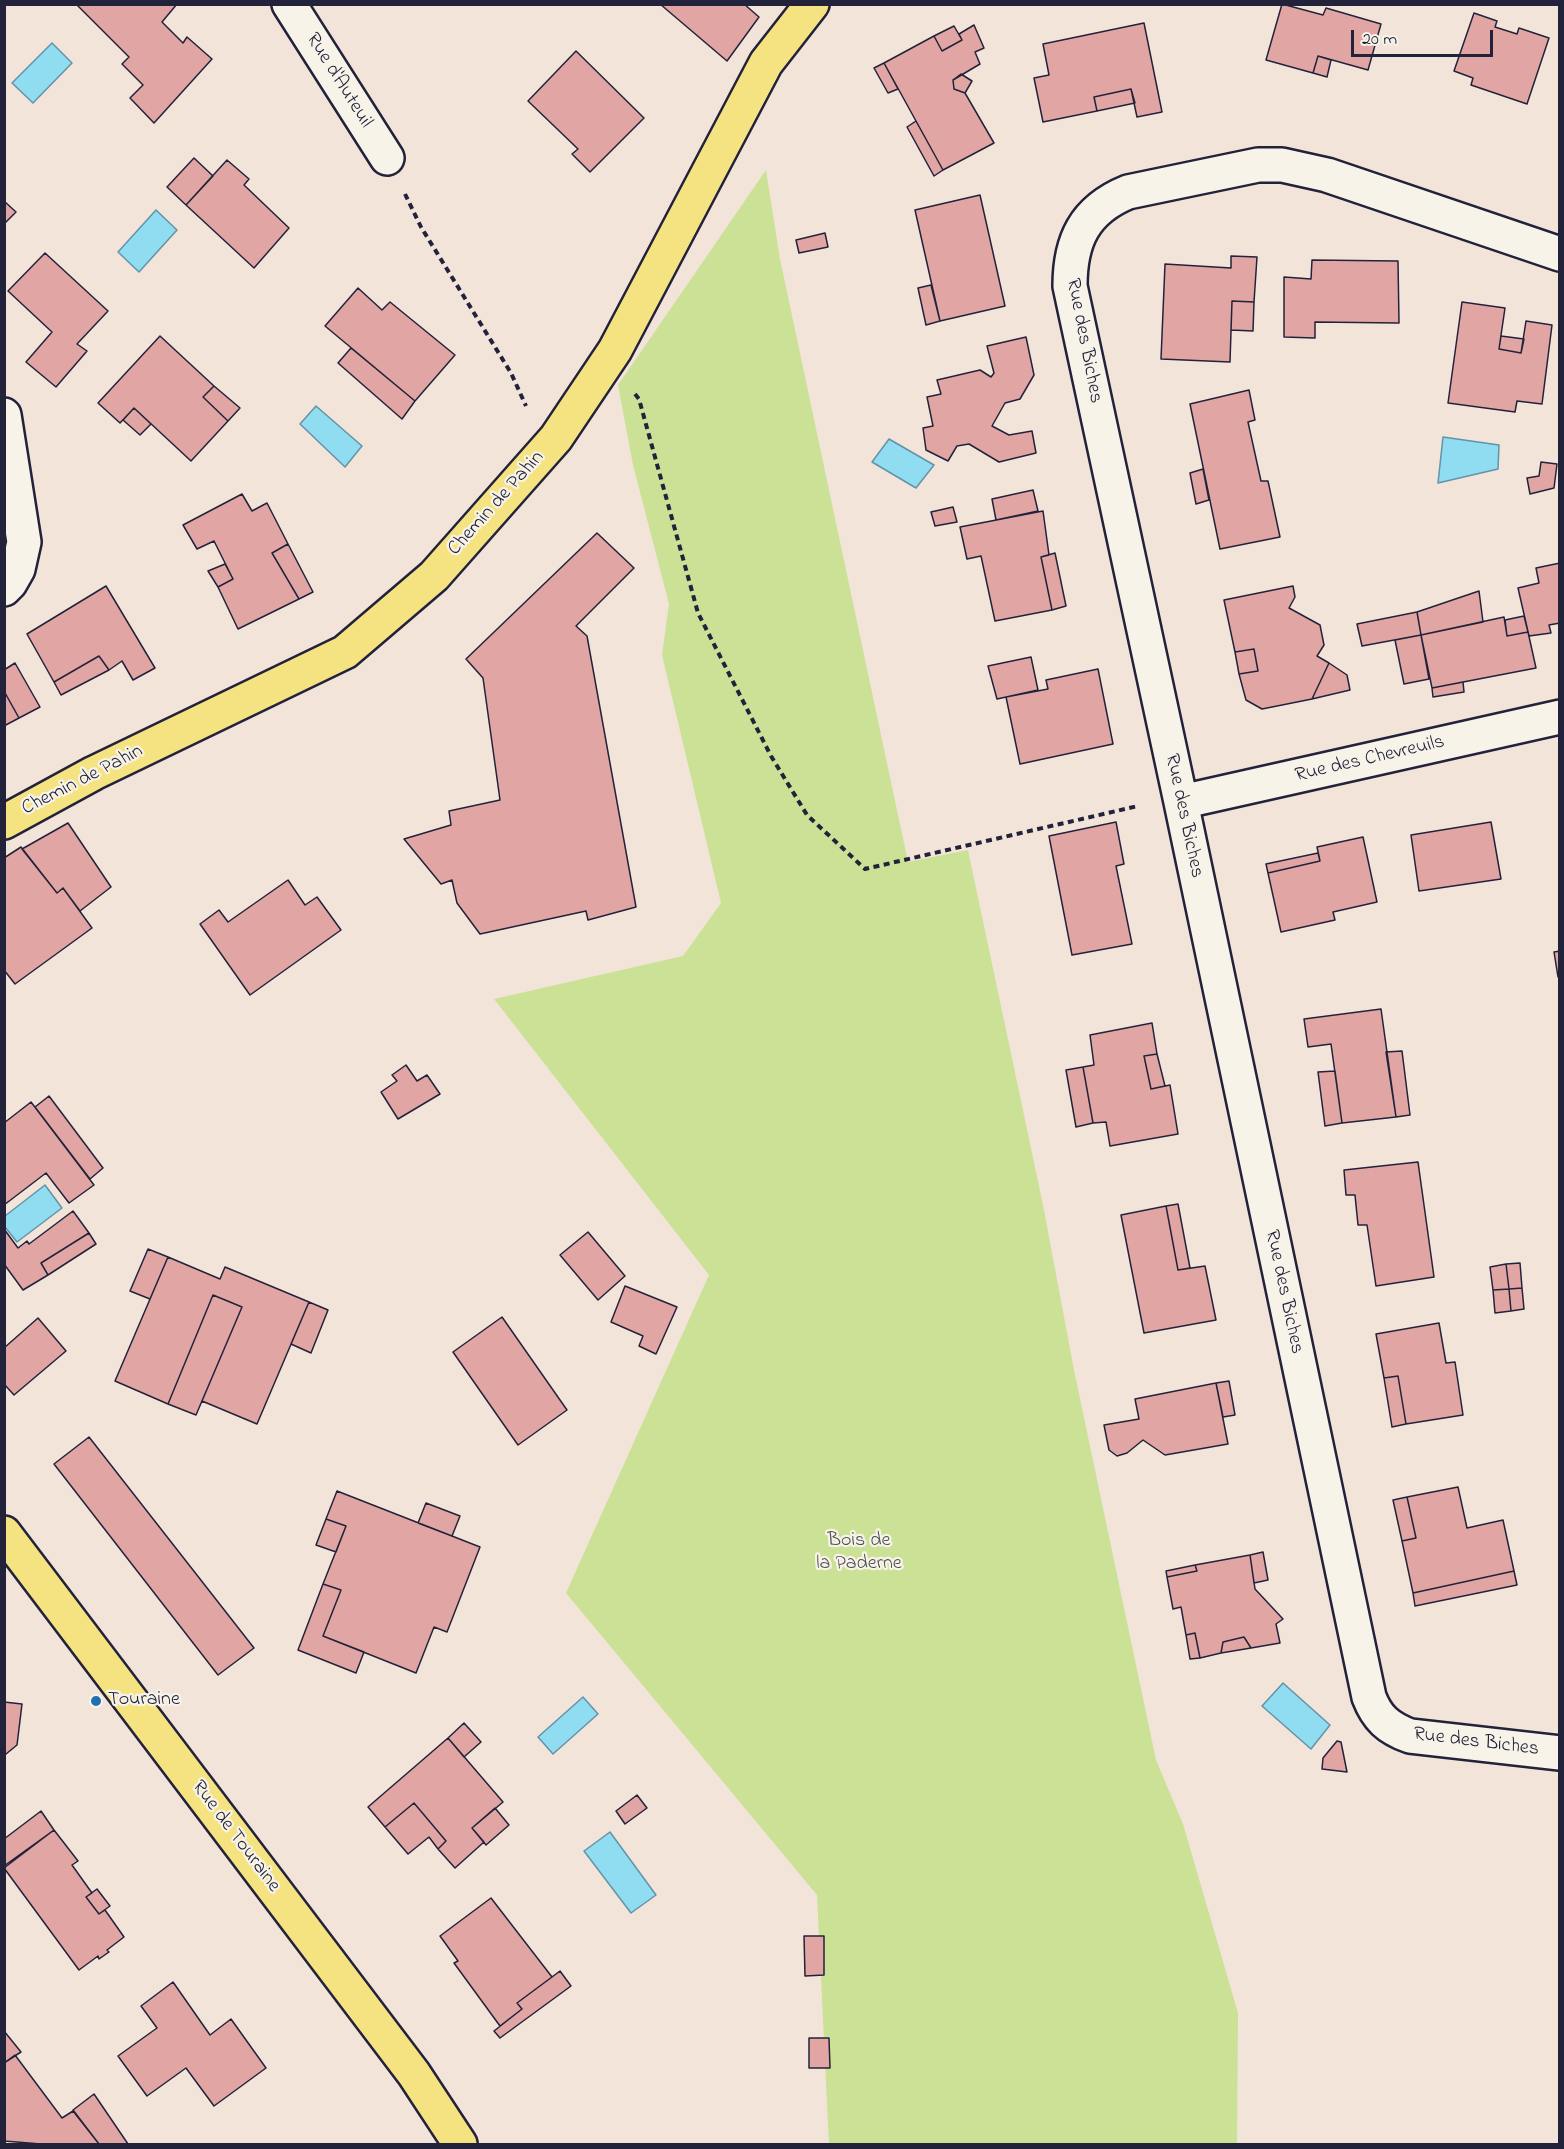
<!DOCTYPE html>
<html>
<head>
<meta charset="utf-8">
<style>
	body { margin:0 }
	#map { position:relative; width:1564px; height:2149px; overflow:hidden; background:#f3e4da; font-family:"Indie Flower",sans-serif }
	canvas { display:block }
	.frame { position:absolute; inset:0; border:6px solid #22223b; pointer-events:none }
	.scale { position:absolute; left:1351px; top:30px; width:142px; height:27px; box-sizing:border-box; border:3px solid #22223b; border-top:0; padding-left:8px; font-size:18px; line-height:21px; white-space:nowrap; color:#22223b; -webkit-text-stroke:4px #f7f3e8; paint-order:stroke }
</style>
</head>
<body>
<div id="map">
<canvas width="1564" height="2149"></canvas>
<div class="frame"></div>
<div class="scale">20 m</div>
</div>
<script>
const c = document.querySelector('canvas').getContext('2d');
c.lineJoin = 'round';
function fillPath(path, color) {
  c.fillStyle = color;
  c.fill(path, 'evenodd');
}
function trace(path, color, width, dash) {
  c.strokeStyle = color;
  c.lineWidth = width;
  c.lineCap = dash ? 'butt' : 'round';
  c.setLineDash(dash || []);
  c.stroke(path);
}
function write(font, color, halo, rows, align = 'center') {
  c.font = font + ' "Indie Flower",sans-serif';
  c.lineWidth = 4.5;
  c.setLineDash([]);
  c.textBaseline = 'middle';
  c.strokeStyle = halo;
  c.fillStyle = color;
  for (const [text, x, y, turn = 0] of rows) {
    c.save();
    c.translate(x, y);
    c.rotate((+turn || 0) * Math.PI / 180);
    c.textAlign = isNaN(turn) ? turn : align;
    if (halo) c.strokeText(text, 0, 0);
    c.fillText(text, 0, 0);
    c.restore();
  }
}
fillPath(new Path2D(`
	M 766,170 L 780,259 L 908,862 L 968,850 L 1043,1205 L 1074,1370 L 1156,1760 L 1183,1824 L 1238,2013 L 1237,2144 L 829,2144 L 817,1895 L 566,1593 L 709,1275 L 494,999 L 683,956 L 721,903 L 662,655 L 669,604 L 633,465 L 618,385 Z`), '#cbe196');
const water = new Path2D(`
	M 52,43 L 72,63 L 33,103 L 12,83 Z
	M 156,210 L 177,230 L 139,272 L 118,252 Z
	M 316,406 L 362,446 L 345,467 L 300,424 Z
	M 1443,437 L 1499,445 L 1498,469 L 1438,483 Z
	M 889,439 L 934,465 L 916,488 L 872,462 Z
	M 45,1185 L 62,1208 L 17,1242 L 5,1227 L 5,1216 Z
	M 1283,1683 L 1330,1725 L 1311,1749 L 1262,1706 Z
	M 583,1697 L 598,1714 L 553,1754 L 538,1737 Z
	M 610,1832 L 656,1895 L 631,1913 L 584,1851 Z`);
fillPath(water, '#90dcf1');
trace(water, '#6492a8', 1.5);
const building = new Path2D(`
	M 76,4 L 177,4 L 162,22 L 183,43 L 187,37 L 212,59 L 154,123 L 130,98 L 143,85 L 122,64 L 129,57 Z
	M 660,4 L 744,4 L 759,17 L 727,61 Z
	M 1282,4 L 1323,15 L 1326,8 L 1381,24 L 1368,70 L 1318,56 L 1313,73 L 1266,60 Z
	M 1474,13 L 1497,21 L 1495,27 L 1517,34 L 1519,28 L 1549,38 L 1527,104 L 1471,85 L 1473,78 L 1454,71 Z
	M 1144,23 L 1162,112 L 1137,117 L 1131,89 L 1094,97 L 1097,111 L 1043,122 L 1034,78 L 1049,75 L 1043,44 Z
	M 974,25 L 984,48 L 975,52 L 980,64 L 953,80 L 954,89 L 965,93 L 994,143 L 943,170 L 884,63 L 934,36 L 942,51 L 962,40 L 959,34 Z
	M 954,26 L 962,40 L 942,51 L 934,36 Z
	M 576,51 L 644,118 L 590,172 L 572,154 L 578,149 L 528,101 Z
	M 1318,56 L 1331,60 L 1327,77 L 1313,73 Z
	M 884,63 L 898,89 L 888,93 L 874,68 Z
	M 961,74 L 972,81 L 965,93 L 954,89 L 953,80 Z
	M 1131,89 L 1135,103 L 1097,111 L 1094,97 Z
	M 916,121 L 943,170 L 934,176 L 907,127 Z
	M 194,158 L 213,176 L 186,205 L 167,187 Z
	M 227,160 L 249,179 L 244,185 L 289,228 L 254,268 L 186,205 Z
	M 980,195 L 1005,306 L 940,321 L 915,210 Z
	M 4,201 L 16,212 L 4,224 Z
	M 825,233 L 828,247 L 799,253 L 796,240 Z
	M 45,253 L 108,311 L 77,344 L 87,351 L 56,387 L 26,362 L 52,332 L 8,291 Z
	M 1231,256 L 1257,257 L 1254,302 L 1232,301 L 1230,362 L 1161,359 L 1165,264 L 1231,268 Z
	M 1312,260 L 1398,261 L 1399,323 L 1315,322 L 1315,338 L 1284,337 L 1284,277 L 1311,279 Z
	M 931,285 L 940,321 L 926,325 L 918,288 Z
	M 358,288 L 382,310 L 390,302 L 455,355 L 415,401 L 325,326 Z
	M 1232,301 L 1254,302 L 1253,331 L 1231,330 Z
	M 1462,302 L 1505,308 L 1499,349 L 1521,353 L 1526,321 L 1552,325 L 1542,404 L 1517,401 L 1515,412 L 1448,403 Z
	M 160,336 L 214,386 L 203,397 L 228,421 L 191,461 L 134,408 L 120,423 L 98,403 Z
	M 1501,336 L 1524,339 L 1521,353 L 1499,349 Z
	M 1026,337 L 1034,375 L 1020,399 L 1005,403 L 992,426 L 1009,435 L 1032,431 L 1036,453 L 999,462 L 969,444 L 957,446 L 948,461 L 926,450 L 923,428 L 933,426 L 927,397 L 941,394 L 937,380 L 980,370 L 991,377 L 994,373 L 987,346 Z
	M 351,348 L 415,401 L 402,419 L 338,363 Z
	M 214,386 L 240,408 L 228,421 L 203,397 Z
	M 1249,390 L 1255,420 L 1248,422 L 1261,481 L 1268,481 L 1280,537 L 1220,549 L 1190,404 Z
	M 134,408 L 151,424 L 140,435 L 123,420 Z
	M 1541,462 L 1557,464 L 1554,488 L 1530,494 L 1527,478 L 1539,476 Z
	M 1203,469 L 1209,500 L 1196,504 L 1190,473 Z
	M 1033,490 L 1038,511 L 996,520 L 992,499 Z
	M 242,494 L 252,511 L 267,503 L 288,544 L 272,553 L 299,599 L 238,629 L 218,587 L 233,579 L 214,541 L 197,549 L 183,525 Z
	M 953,507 L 957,522 L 935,526 L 931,512 Z
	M 1043,511 L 1049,555 L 1041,557 L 1052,610 L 995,621 L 981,556 L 967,559 L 960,527 Z
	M 597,533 L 634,568 L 576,626 L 587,636 L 636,907 L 588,920 L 586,911 L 480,934 L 457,903 L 452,880 L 441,884 L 404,839 L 451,825 L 449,811 L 500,800 L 483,678 L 466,659 Z
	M 288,544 L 313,592 L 299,599 L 272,553 Z
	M 1055,553 L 1066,606 L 1052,610 L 1041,557 Z
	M 1560,563 L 1560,623 L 1549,625 L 1551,633 L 1529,636 L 1518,588 L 1539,583 L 1536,568 Z
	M 225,564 L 233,579 L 218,587 L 208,571 Z
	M 106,586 L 155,668 L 133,680 L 122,661 L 109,670 L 99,656 L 54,682 L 27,634 Z
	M 1293,586 L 1295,597 L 1289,608 L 1320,625 L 1324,645 L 1317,656 L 1329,663 L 1312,699 L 1262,709 L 1246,700 L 1239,674 L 1258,671 L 1254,649 L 1235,652 L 1224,600 Z
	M 1479,591 L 1483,622 L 1421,635 L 1417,612 Z
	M 1417,612 L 1421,635 L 1362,646 L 1357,624 Z
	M 1524,616 L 1528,632 L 1507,636 L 1505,620 Z
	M 1504,617 L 1507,636 L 1528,632 L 1536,668 L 1432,688 L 1421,635 Z
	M 1421,635 L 1429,679 L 1404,684 L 1395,640 Z
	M 1254,649 L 1258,671 L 1239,674 L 1235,652 Z
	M 99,656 L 109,670 L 61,695 L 54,682 Z
	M 1031,657 L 1038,690 L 997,699 L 988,666 Z
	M 15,663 L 40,707 L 19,718 L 4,691 L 4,670 Z
	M 1329,663 L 1347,675 L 1350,690 L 1312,699 Z
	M 1098,669 L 1113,744 L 1020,764 L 1006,697 L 1048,689 L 1046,680 Z
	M 1463,682 L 1464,692 L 1433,697 L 1432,688 Z
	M 4,691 L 19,718 L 4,726 Z
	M 1116,822 L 1124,864 L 1116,866 L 1132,944 L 1072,955 L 1049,836 Z
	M 1491,822 L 1501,879 L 1419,891 L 1411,835 Z
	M 68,823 L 111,887 L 80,911 L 63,888 L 57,893 L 22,849 Z
	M 1363,837 L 1377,902 L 1333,912 L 1335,920 L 1281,932 L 1268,873 L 1320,861 L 1317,847 Z
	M 21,847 L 57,893 L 63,888 L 92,928 L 15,984 L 4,970 L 4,858 Z
	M 1318,853 L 1320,861 L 1268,873 L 1266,864 Z
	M 288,880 L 305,905 L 317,897 L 341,930 L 250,995 L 200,924 L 219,910 L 228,922 Z
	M 1560,951 L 1560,976 L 1558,977 L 1554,952 Z
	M 1381,1009 L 1396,1117 L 1342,1123 L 1331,1044 L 1308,1047 L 1304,1019 Z
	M 1152,1023 L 1157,1054 L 1144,1056 L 1151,1089 L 1170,1085 L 1178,1134 L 1110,1146 L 1106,1122 L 1093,1123 L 1083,1067 L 1094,1065 L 1090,1035 Z
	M 1402,1051 L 1410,1115 L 1396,1117 L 1386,1052 Z
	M 1157,1054 L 1165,1086 L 1151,1089 L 1144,1056 Z
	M 406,1065 L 417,1081 L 427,1075 L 440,1094 L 398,1119 L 381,1092 L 397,1081 L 392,1075 Z
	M 1083,1067 L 1093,1123 L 1076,1127 L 1066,1070 Z
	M 1335,1071 L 1342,1123 L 1325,1126 L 1318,1072 Z
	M 49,1096 L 103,1168 L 90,1179 L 35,1107 Z
	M 31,1102 L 94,1185 L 69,1203 L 46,1173 L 4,1205 L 4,1123 Z
	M 1418,1162 L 1434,1277 L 1376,1286 L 1367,1225 L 1358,1225 L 1355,1195 L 1346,1195 L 1344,1170 Z
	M 1178,1204 L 1190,1268 L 1178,1270 L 1166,1206 Z
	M 1166,1206 L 1178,1270 L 1205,1266 L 1216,1320 L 1144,1333 L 1121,1215 Z
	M 73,1211 L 89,1233 L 41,1263 L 48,1275 L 23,1290 L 4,1264 L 4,1229 L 18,1248 L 27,1241 L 29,1244 Z
	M 588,1232 L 625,1276 L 598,1300 L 560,1255 Z
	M 89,1233 L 96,1244 L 48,1275 L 41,1263 Z
	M 148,1249 L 168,1257 L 150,1299 L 130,1291 Z
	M 168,1257 L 220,1279 L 225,1267 L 309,1302 L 257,1424 L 202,1401 L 242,1307 L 213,1295 L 168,1404 L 115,1381 Z
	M 1520,1263 L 1522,1288 L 1509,1289 L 1506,1264 Z
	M 1506,1264 L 1509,1289 L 1493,1290 L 1490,1267 Z
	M 625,1286 L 677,1307 L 656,1354 L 639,1346 L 643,1336 L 611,1322 Z
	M 1522,1288 L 1524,1309 L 1511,1311 L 1509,1289 Z
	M 1509,1289 L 1511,1311 L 1495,1313 L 1493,1290 Z
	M 213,1295 L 242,1307 L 196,1415 L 168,1404 Z
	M 309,1302 L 328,1310 L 311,1353 L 291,1344 Z
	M 502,1317 L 567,1410 L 518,1445 L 453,1352 Z
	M 38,1318 L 66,1351 L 14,1395 L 4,1384 L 4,1348 Z
	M 1439,1323 L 1446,1363 L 1455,1362 L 1463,1415 L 1406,1424 L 1398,1376 L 1384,1378 L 1376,1334 Z
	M 1398,1376 L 1406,1424 L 1392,1427 L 1384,1378 Z
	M 1229,1381 L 1235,1415 L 1223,1417 L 1216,1383 Z
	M 1216,1383 L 1228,1444 L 1165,1455 L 1143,1440 L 1127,1453 L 1117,1456 L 1109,1450 L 1104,1425 L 1139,1419 L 1135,1399 Z
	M 89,1437 L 254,1648 L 218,1675 L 54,1464 Z
	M 1458,1487 L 1467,1528 L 1503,1520 L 1514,1571 L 1413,1593 L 1402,1541 L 1416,1538 L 1407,1497 Z
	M 337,1491 L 480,1547 L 447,1632 L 434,1627 L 416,1673 L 323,1636 L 341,1590 L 323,1584 L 346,1526 L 326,1519 Z
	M 1407,1497 L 1416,1538 L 1402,1541 L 1393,1500 Z
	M 426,1503 L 460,1516 L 452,1536 L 418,1523 Z
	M 326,1519 L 346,1526 L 336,1552 L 316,1545 Z
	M 1263,1552 L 1268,1580 L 1254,1583 L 1250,1555 Z
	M 1250,1555 L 1255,1589 L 1283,1619 L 1276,1624 L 1280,1643 L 1251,1648 L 1244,1637 L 1223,1642 L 1221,1653 L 1200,1658 L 1195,1633 L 1186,1635 L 1181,1607 L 1173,1609 L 1167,1577 L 1197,1571 L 1195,1565 Z
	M 1195,1565 L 1197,1571 L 1167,1577 L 1166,1571 Z
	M 1514,1571 L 1517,1585 L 1415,1606 L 1413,1593 Z
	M 323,1584 L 341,1590 L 323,1636 L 364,1652 L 356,1673 L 298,1650 Z
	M 1195,1633 L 1200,1658 L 1190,1659 L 1186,1635 Z
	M 1244,1637 L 1251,1648 L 1221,1653 L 1223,1642 Z
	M 4,1702 L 22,1704 L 17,1745 L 6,1754 L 4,1753 Z
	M 464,1723 L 481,1742 L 464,1757 L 448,1738 Z
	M 448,1738 L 503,1802 L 472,1828 L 484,1842 L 455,1868 L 438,1849 L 446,1841 L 414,1803 L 385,1827 L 368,1807 Z
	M 1337,1741 L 1341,1742 L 1347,1772 L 1322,1769 L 1323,1758 Z
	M 637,1795 L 647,1808 L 625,1824 L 616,1811 Z
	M 414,1803 L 446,1841 L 438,1849 L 429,1837 L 408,1854 L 385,1827 Z
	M 495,1808 L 509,1825 L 486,1845 L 472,1828 Z
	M 41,1811 L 54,1830 L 4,1866 L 4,1839 Z
	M 54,1830 L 78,1861 L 72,1865 L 92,1893 L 86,1897 L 99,1914 L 105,1910 L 124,1937 L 107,1950 L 109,1952 L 99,1959 L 98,1956 L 79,1970 L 4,1868 Z
	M 97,1889 L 110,1906 L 99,1914 L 86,1897 Z
	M 491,1898 L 552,1977 L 517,2003 L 522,2009 L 500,2026 L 454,1963 L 458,1961 L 440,1936 Z
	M 804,1936 L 824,1936 L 824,1975 L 805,1976 Z
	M 560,1971 L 571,1986 L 500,2038 L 494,2031 L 522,2009 L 517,2003 Z
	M 173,1982 L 210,2035 L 231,2019 L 266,2068 L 214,2106 L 186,2068 L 147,2096 L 118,2056 L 157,2028 L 141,2006 Z
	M 4,2031 L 21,2052 L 4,2063 Z
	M 809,2038 L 829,2038 L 830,2068 L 809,2068 Z
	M 15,2055 L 62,2118 L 73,2111 L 99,2144 L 41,2144 L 4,2141 L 4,2063 Z
	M 94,2094 L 128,2144 L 99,2144 L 73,2110 Z`);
fillPath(building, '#e1a6a4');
trace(building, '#22223b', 1.5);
const minor = new Path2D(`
	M 289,4 L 387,158
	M 1560,254 L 1327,175 L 1282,165 L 1258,165 L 1128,192 C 1084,210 1070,241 1070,286 L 1181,802 L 1369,1697 C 1377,1718 1388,1728 1410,1736 L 1560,1753
	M 4,415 L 24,542 L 18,569 L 10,583 L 4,589
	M 1181,802 L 1560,717`);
const major = new Path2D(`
	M 4,822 L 94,773 L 345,652 L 434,576 L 556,438 L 615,350 L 766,63 L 812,4
	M 4,1533 L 414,2074 L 460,2144`);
trace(minor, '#22223b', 38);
trace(major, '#22223b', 38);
trace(new Path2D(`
	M 405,194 L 421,227 L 511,373 L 526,406
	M 635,394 L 639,399 L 698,613 L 771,756 L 807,815 L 865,869 L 1138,806`), '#22223b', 4, [6, 4.5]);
trace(minor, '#f7f3e8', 33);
trace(major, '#f5e382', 33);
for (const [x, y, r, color] of [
	[96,1701,6,"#1f6fb2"]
]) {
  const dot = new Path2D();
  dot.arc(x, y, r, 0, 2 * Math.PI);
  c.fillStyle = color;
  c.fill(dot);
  trace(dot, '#f7f3e8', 2);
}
write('20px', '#22223b', '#f7f3e8', [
	["Rue d'Auteuil",338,81,58],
	["Rue des Biches",1083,341,79],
	["Chemin de Pahin",497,504,-48],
	["Rue des Chevreuils",1370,760,-13],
	["Chemin de Pahin",83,781,-27],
	["Rue des Biches",1183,816,78],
	["Rue des Biches",1283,1292,78],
	["Rue des Biches",1476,1743,7],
	["Rue de Touraine",235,1837,53]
]);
write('20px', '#4c5252', '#f7f3e8', [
	["Bois de",859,1542],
	["la Paderne",859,1565]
]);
write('20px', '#22223b', '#f7f3e8', [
	["Touraine",108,1701]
], 'left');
</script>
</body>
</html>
